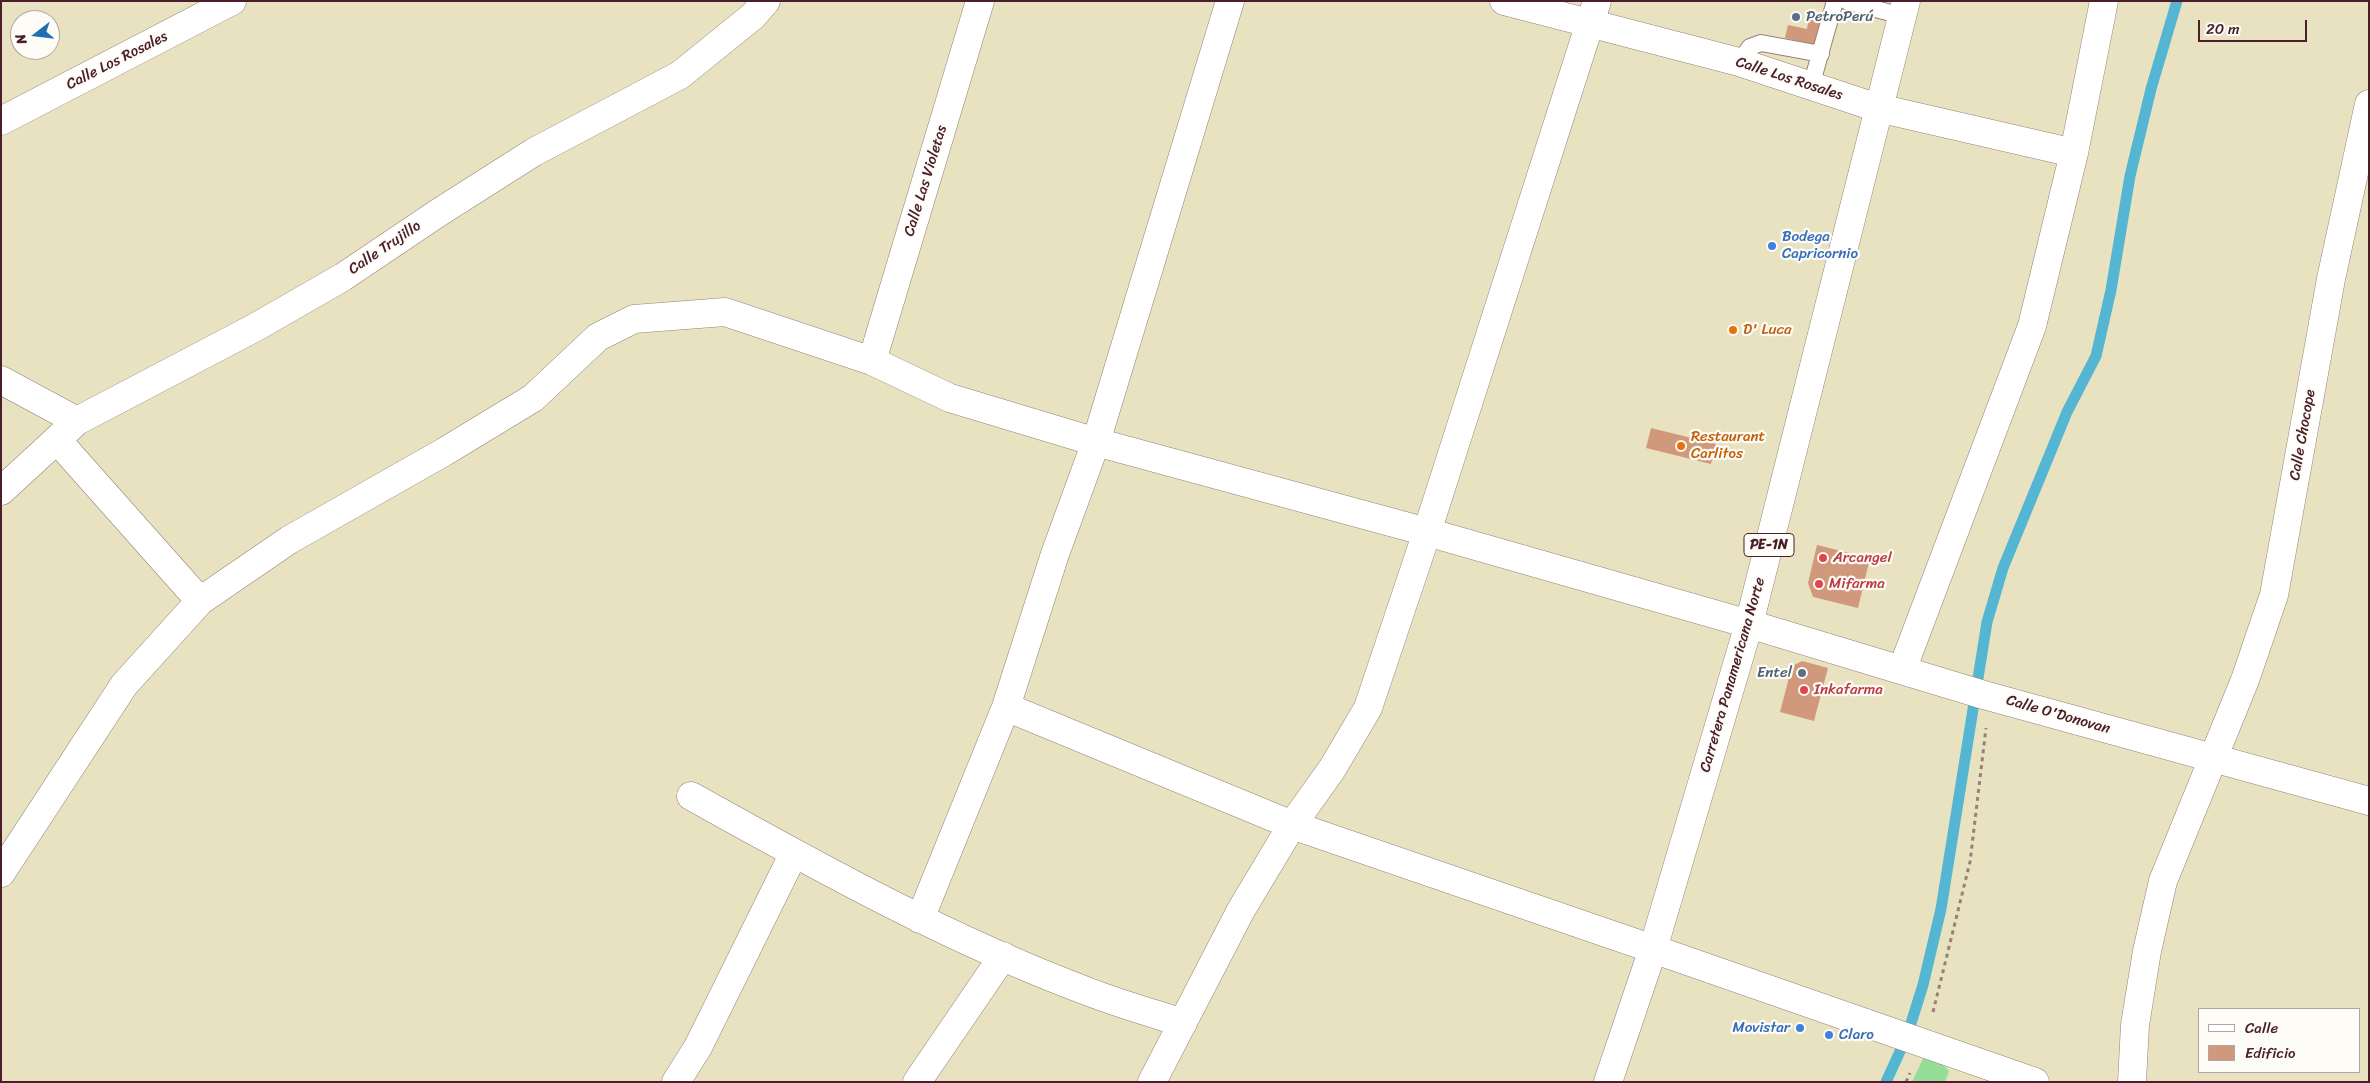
<!DOCTYPE html>
<html>
<head>
<meta charset="utf-8">
<style>
	body { margin:0 }
	#map { position:relative; width:2370px; height:1083px; overflow:hidden; background:#e8e2c0; font-family:Sriracha,sans-serif }
	canvas { display:block }
	.frame { position:absolute; inset:0; border:2px solid #4a1f2b; pointer-events:none }
	.legend { position:absolute; left:2198px; top:1008px; width:162px; height:65px; box-sizing:border-box; background:#fdfcf7; border:1px solid #b5a4a5; margin:0; padding:6px 9px; list-style:none; font-size:15px; color:#4a1f2b }
	.legend li { display:flex; align-items:center; gap:10px; height:25px }
	.legend b { width:25px; border:1px solid #b5a4a5 }
	.north { position:absolute; left:10px; top:10px; width:50px; height:50px; box-sizing:border-box; background:#fdfcf7; border:1px solid #b5a4a5; border-radius:50%; rotate:254deg; font-size:14px; font-weight:700; line-height:20px; text-align:center; color:#4a1f2b }
	.north::after { content:''; display:block; margin:auto; width:18px; height:22px; background:#1f6fb2; clip-path:polygon(50% 0,100% 100%,50% 72%,0 100%) }
	.scale { position:absolute; left:2198px; top:20px; width:109px; height:22px; box-sizing:border-box; border:2px solid #4a1f2b; border-top:0; padding-left:6px; font-size:15px; line-height:18px; white-space:nowrap; color:#4a1f2b; -webkit-text-stroke:4px #fdfcf7; paint-order:stroke }
</style>
</head>
<body>
<div id="map">
<canvas width="2370" height="1083"></canvas>
<div class="frame"></div>
<ul class="legend">
<li><b style="height:6px;background:#fff"></b>Calle</li>
<li><b style="height:14px;background:#d0997b"></b>Edificio</li>
</ul>
<div class="north">N</div>
<div class="scale">20 m</div>
</div>
<script>
const c = document.querySelector('canvas').getContext('2d');
c.lineJoin = 'round';
function fillPath(path, color) {
  c.fillStyle = color;
  c.fill(path, 'evenodd');
}
function trace(path, color, width, dash) {
  c.strokeStyle = color;
  c.lineWidth = width;
  c.lineCap = dash ? 'butt' : 'round';
  c.setLineDash(dash || []);
  c.stroke(path);
}
function write(font, color, halo, rows, align = 'center') {
  c.font = font + ' Sriracha,sans-serif';
  c.lineWidth = 4.5;
  c.setLineDash([]);
  c.textBaseline = 'middle';
  c.strokeStyle = halo;
  c.fillStyle = color;
  for (const [text, x, y, turn = 0] of rows) {
    c.save();
    c.translate(x, y);
    c.rotate((+turn || 0) * Math.PI / 180);
    c.textAlign = isNaN(turn) ? turn : align;
    if (halo) c.strokeText(text, 0, 0);
    c.fillText(text, 0, 0);
    c.restore();
  }
}
fillPath(new Path2D(`
	M 1928,1048 L 1949,1071 L 1945,1082 L 1912,1082 Z`), '#95de98');
trace(new Path2D(`
	M 1886,1082 L 1907,1036 L 1923,985 L 1941,909 L 1987,622 L 2003,568 L 2067,412 L 2096,356 L 2111,290 L 2130,176 L 2151,89 L 2177,1`), '#54b6d2', 11);
fillPath(new Path2D(`
	M 1809,17 L 1825,20 L 1820,46 L 1785,38 L 1788,25 L 1807,29 Z
	M 1651,428 L 1716,444 L 1711,464 L 1646,448 Z
	M 1817,545 L 1870,558 L 1858,608 L 1813,597 L 1808,583 Z
	M 1802,661 L 1828,668 L 1814,721 L 1780,712 L 1792,666 Z`), '#d0997b');
const service = new Path2D(`
	M 1846,1 L 1902,16
	M 1739,62 L 1750,47 L 1761,43 L 1821,54
	M 1811,86 L 1835,1`);
const minor = new Path2D(`
	M 1504,1 L 1739,62 L 1878,108 L 2074,153
	M 1,121 L 232,1
	M 872,361 L 980,1
	M 1,380 L 77,421
	M 57,440 L 200,601
	M 1,491 L 77,421 L 256,327 L 343,277 L 438,213 L 534,152 L 680,75 L 753,16 L 766,1
	M 1902,670 L 2032,326 L 2074,153 L 2104,1
	M 1006,707 L 1292,825 L 1653,949
	M 691,796 C 820,868 950,940 1089,992 C 1120,1004 1152,1013 1183,1023
	M 1,873 L 124,685 L 200,601 L 289,540 L 444,452 L 533,398 L 598,337 L 634,319 L 725,312 L 872,361 L 950,398 L 1096,442 L 1427,532 L 1749,624
	M 920,919 L 1006,707 L 1055,554 L 1096,442 L 1230,1
	M 676,1082 L 698,1047 L 794,853
	M 917,1082 L 1003,956
	M 1152,1082 L 1241,910 L 1292,825 L 1332,769 L 1368,708 L 1427,532 L 1597,1
	M 2132,1082 L 2135,1025 L 2147,951 L 2163,881 L 2245,680 L 2274,595 L 2331,279 L 2369,104`);
const tertiary = new Path2D(`
	M 1653,949 L 2035,1082`);
const primary = new Path2D(`
	M 1749,624 L 1984,695 L 2369,801`);
const trunk = new Path2D(`
	M 1608,1082 L 1653,949 L 1749,624 L 1906,1`);
trace(service, '#998076', 18);
trace(minor, '#998076', 29);
trace(tertiary, '#998076', 29);
trace(primary, '#998076', 29);
trace(trunk, '#998076', 29);
trace(new Path2D(`
	M 1933,1012 L 1970,862 L 1986,728
	M 1906,1082 L 1910,1073`), '#998076', 3, [4, 4]);
trace(service, '#fff', 16);
trace(minor, '#fff', 28);
trace(tertiary, '#fff', 28);
trace(primary, '#fff', 28);
trace(trunk, '#fff', 28);
for (const [x, y, r, color] of [
	[1796,17,5,"#5c6f8a"],
	[1772,246,5,"#3f7fe0"],
	[1733,330,5,"#e8710a"],
	[1681,446,5,"#e8710a"],
	[1823,558,5,"#e0444e"],
	[1819,584,5,"#e0444e"],
	[1802,673,5,"#5c6f8a"],
	[1804,690,5,"#e0444e"],
	[1800,1028,5,"#3f7fe0"],
	[1829,1035,5,"#3f7fe0"]
]) {
  const dot = new Path2D();
  dot.arc(x, y, r, 0, 2 * Math.PI);
  c.fillStyle = color;
  c.fill(dot);
  trace(dot, '#fdfcf7', 2);
}
for (const [x, y, w] of [
	[1769,545,50]
]) {
  const box = new Path2D();
  box.roundRect(x - w / 2, y - 11.5, w, 23, 4);
  c.fillStyle = '#fdfcf7';
  c.fill(box);
  trace(box, '#4a1f2b', 1);
}
write('bold 14px', '#4a1f2b', null, [
	["PE-1N",1769,545]
]);
write('15px', '#4e5e75', '#fdfcf7', [
	["PetroPerú",1806,17],
	["Entel",1792,673,"right"]
], 'left');
write('15px', '#4a1f2b', '#fdfcf7', [
	["Calle Los Rosales",117,61,-27],
	["Calle Los Rosales",1789,79,18],
	["Calle Las Violetas",926,181,-73],
	["Calle Trujillo",385,248,-34],
	["Calle Chocope",2303,435,-80],
	["Carretera Panamericana Norte",1733,675,-74],
	["Calle O'Donovan",2058,715,16]
]);
write('15px', '#366cbe', '#fdfcf7', [
	["Bodega",1782,237],
	["Capricornio",1782,254],
	["Movistar",1790,1028,"right"],
	["Claro",1839,1035]
], 'left');
write('15px', '#c56008', '#fdfcf7', [
	["D' Luca",1743,330],
	["Restaurant",1691,437],
	["Carlitos",1691,454]
], 'left');
write('15px', '#be3a42', '#fdfcf7', [
	["Arcangel",1833,558],
	["Mifarma",1829,584],
	["Inkafarma",1814,690]
], 'left');
</script>
</body>
</html>
